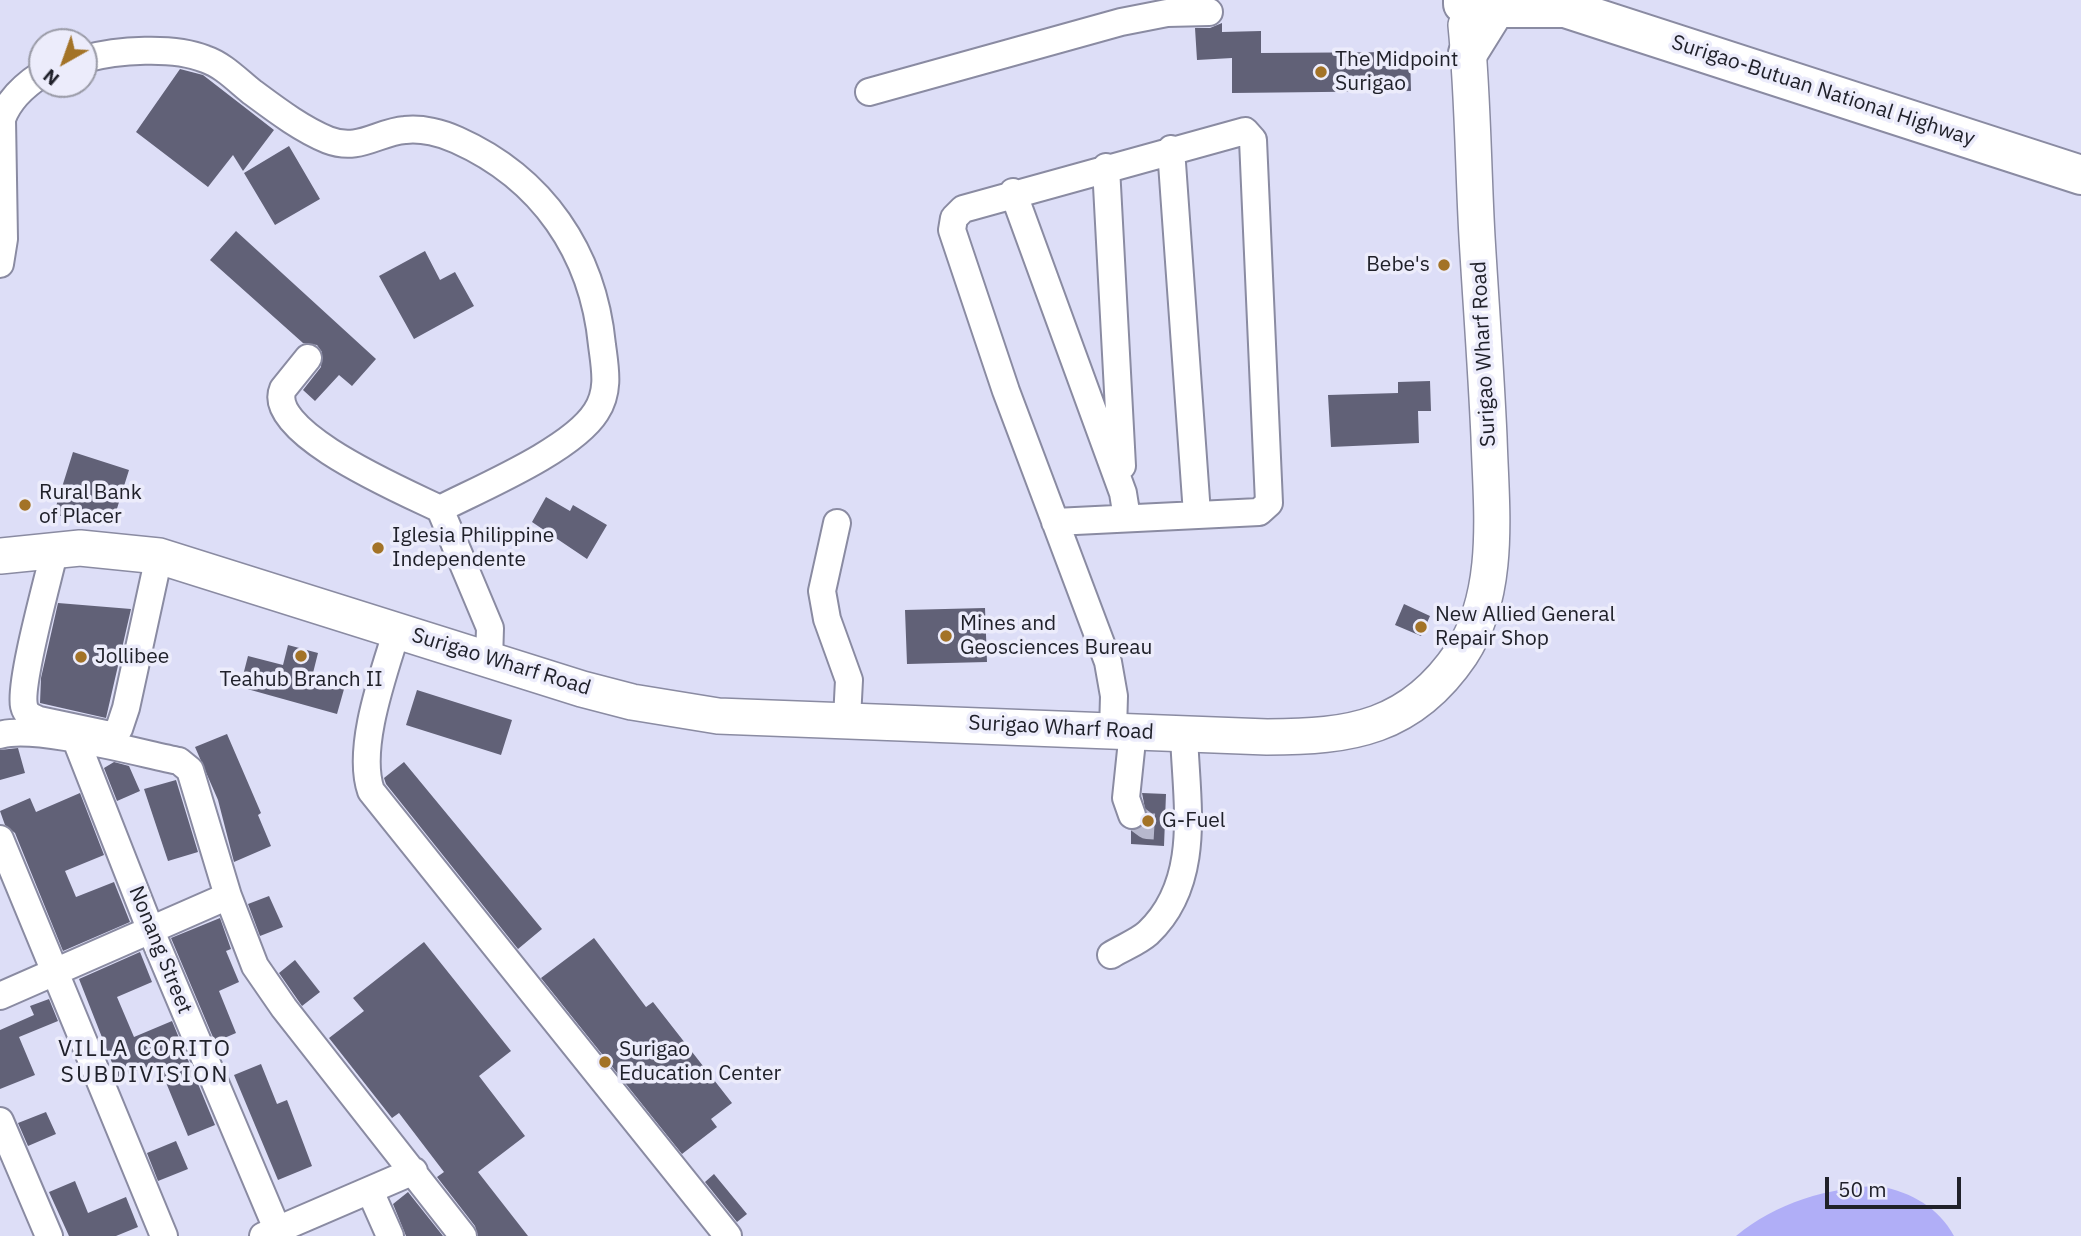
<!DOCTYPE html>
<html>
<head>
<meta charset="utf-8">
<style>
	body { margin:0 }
	#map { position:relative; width:2081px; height:1236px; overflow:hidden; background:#dddef7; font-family:"IBM Plex Sans",sans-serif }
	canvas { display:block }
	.north { position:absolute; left:28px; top:28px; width:70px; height:70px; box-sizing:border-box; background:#ececfb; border:2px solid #9a9ba7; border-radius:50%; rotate:220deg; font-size:19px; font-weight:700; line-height:28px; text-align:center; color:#20212a }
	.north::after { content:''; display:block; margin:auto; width:24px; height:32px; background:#a37327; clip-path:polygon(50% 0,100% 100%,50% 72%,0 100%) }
	.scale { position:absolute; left:1825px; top:1177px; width:136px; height:32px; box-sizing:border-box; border:4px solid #20212a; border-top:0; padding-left:9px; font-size:21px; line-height:24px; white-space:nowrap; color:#20212a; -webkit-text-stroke:5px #ececfb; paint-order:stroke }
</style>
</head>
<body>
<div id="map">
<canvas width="2081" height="1236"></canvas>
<div class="north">N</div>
<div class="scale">50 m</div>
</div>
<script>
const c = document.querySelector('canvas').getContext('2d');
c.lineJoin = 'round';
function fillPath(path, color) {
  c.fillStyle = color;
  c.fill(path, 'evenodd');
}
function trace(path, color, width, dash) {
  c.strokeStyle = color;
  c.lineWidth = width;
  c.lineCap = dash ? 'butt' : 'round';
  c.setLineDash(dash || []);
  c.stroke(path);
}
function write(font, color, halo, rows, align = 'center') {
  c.font = font + ' "IBM Plex Sans",sans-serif';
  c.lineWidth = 7;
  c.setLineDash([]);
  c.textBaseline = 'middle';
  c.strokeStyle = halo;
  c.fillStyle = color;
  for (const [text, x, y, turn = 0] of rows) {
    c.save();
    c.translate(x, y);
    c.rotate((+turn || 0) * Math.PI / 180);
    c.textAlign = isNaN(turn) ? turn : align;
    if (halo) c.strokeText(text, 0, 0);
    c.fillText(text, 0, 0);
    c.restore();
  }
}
fillPath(new Path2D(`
	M 1880,1186 C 1912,1193 1938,1207 1954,1236 L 1736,1236 C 1775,1203 1829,1187 1880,1186 Z`), '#b0aef7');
fillPath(new Path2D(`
	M 1222,23 L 1222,32 L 1261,31 L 1261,53 L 1410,52 L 1411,91 L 1232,93 L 1232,58 L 1197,60 L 1195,28 L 1210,28 Z
	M 180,69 L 203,75 L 274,130 L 243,171 L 233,155 L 208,187 L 136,132 Z
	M 289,146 L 320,199 L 275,225 L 244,173 Z
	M 236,231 L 376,359 L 352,386 L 339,375 L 315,401 L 303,390 L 321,367 L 322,352 L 317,345 L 303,343 L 210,260 Z
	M 425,251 L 440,280 L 455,272 L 474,306 L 414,339 L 379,276 Z
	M 1430,381 L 1431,411 L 1418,411 L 1419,443 L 1331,447 L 1328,395 L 1398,393 L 1398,382 Z
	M 73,452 L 129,470 L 115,515 L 53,516 Z
	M 546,497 L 570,511 L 573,505 L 607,525 L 587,559 L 532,522 Z
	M 58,603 L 131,609 L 106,718 L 40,703 L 41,678 Z
	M 1404,604 L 1430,616 L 1421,636 L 1395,625 Z
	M 985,608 L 987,662 L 907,664 L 905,610 Z
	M 288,645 L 318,653 L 313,673 L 346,682 L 337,714 L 240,687 L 248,656 L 283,665 Z
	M 417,690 L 512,720 L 501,755 L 406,725 Z
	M 227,734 L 261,813 L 258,815 L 271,846 L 234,862 L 218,800 L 195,747 Z
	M 18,748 L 25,773 L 0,780 L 0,750 Z
	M 114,762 L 129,766 L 140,791 L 117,801 L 104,768 Z
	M 404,762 L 542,929 L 518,949 L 386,784 L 384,778 Z
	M 176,780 L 198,852 L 168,861 L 144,789 Z
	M 80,793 L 104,855 L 65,871 L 76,897 L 114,882 L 130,922 L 63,951 L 15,833 L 5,825 L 0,811 L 30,798 L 36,812 Z
	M 1142,793 L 1166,794 L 1164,846 L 1131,844 L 1131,830 L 1143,826 L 1147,819 Z
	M 269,896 L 283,927 L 260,936 L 248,904 Z
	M 220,918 L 231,949 L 226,951 L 239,982 L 219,991 L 236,1033 L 215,1042 L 171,938 Z
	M 594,938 L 646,1007 L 653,1002 L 732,1103 L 711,1119 L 717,1127 L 682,1154 L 541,978 Z
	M 424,942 L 511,1051 L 479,1076 L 525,1136 L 478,1172 L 528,1236 L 478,1236 L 475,1226 L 437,1177 L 444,1172 L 399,1113 L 392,1118 L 329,1038 L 364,1011 L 353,998 Z
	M 140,952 L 152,982 L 117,997 L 134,1037 L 172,1021 L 215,1125 L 188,1136 L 158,1063 L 118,1078 L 79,979 Z
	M 295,960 L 320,992 L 302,1006 L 279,973 Z
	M 49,999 L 58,1021 L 19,1037 L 35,1075 L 0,1089 L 0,1030 L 34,1015 L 30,1006 Z
	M 261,1064 L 277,1104 L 287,1100 L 312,1166 L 278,1180 L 234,1075 Z
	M 46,1112 L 56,1134 L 28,1146 L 18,1123 Z
	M 176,1141 L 188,1169 L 158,1181 L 147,1153 Z
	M 714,1174 L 747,1214 L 737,1222 L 705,1182 Z
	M 75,1181 L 88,1213 L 126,1197 L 138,1227 L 116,1236 L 69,1236 L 49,1192 Z
	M 408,1192 L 443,1236 L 406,1236 L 393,1204 Z`), '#616177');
trace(new Path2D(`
	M 1132,815 L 1147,826 L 1165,827`), '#b7b8ce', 26, [26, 13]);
const minor = new Path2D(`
	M 84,59 C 117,50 173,46 205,59 C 223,65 237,80 252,92 C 275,109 301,129 328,140 C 359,152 378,132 405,130 C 422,128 442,133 457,140 C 542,178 593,252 602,345 C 605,368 610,391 596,412 C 572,450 481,488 440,509
	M 869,92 L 1121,22 L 1167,13 L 1209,12
	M 1171,149 L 1197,514
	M 1106,167 L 1122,466
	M 1013,192 L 1123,493 L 1127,518
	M 0,264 L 4,239 L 2,119 C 9,99 25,85 42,74
	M 308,358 L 283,389 C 264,433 410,494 440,509 L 490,628 L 489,660
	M 1055,522 L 1259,512 L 1269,503 L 1253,140 L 1245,131 L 963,209 L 954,218 L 952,230 L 1006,391 L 1108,662 L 1114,696 L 1113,731
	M 837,523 L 822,591 L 827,619 L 849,680 L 847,719
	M 55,549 C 48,580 19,682 24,706 C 26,715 32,717 39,720 L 110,735 L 119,729 L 126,708 L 159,556
	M 397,630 C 384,673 356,748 371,791 L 728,1236
	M 0,735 C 34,724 139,753 179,761 L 190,770 L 228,896 L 255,966 L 284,1008 L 463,1236
	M 76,740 L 151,931 L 280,1236
	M 1132,815 L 1126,798 L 1133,731
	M 0,839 L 164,1236
	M 1111,955 C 1122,948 1138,942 1148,933 C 1203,881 1186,801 1184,734
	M 0,996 L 228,896
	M 0,1121 L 49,1236
	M 370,1191 L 390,1236
	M 263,1236 L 414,1171`);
const major = new Path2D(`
	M 0,556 L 80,548 L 159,556 L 582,689 L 632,702 L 718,716 L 1267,737 C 1351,737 1411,728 1461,654 C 1502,592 1491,507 1489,437 C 1486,370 1481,304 1477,237 C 1473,166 1473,96 1466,25`);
const highway = new Path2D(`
	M 1463,0 L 1463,4 L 1496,8 L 1565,8
	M 1552,0 L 1565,8 L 2081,175
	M 1468,53 L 1496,8`);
trace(minor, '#8a8ba2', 30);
trace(major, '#8a8ba2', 38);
trace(highway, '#8a8ba2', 42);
trace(minor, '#fff', 26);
trace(major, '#fff', 35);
trace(highway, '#fff', 38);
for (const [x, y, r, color] of [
	[1321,72,7,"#a37327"],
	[1444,265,7,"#a37327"],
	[25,505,7,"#a37327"],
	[378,548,7,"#a37327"],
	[1421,627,7,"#a37327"],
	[946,636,7,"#a37327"],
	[301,656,7,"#a37327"],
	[81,657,7,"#a37327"],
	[1148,821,7,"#a37327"],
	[605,1062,7,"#a37327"]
]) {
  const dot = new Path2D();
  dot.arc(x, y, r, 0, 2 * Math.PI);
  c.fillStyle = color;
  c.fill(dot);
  trace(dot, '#ececfb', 2.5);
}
write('21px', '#20212a', '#ececfb', [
	["The Midpoint",1335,60],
	["Surigao",1335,84],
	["Bebe's",1430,265,"right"],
	["Rural Bank",39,493],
	["of Placer",39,517],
	["Iglesia Philippine",392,536],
	["Independente",392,560],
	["New Allied General",1435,615],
	["Repair Shop",1435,639],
	["Mines and",960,624],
	["Geosciences Bureau",960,648],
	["Jollibee",95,657],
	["Teahub Branch II",301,680,"center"],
	["G-Fuel",1162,821],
	["Surigao",619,1050],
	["Education Center",619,1074]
], 'left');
write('21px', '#20212a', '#ececfb', [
	["Surigao-Butuan National Highway",1823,91,18],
	["Surigao Wharf Road",1484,354,-93],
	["Surigao Wharf Road",501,662,17],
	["Surigao Wharf Road",1061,728,3],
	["Nonang Street",160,950,68]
]);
c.letterSpacing = '2px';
write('23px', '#20212a', '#ececfb', [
	["VILLA CORITO",145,1049],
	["SUBDIVISION",145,1075]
]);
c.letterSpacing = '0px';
</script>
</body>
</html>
